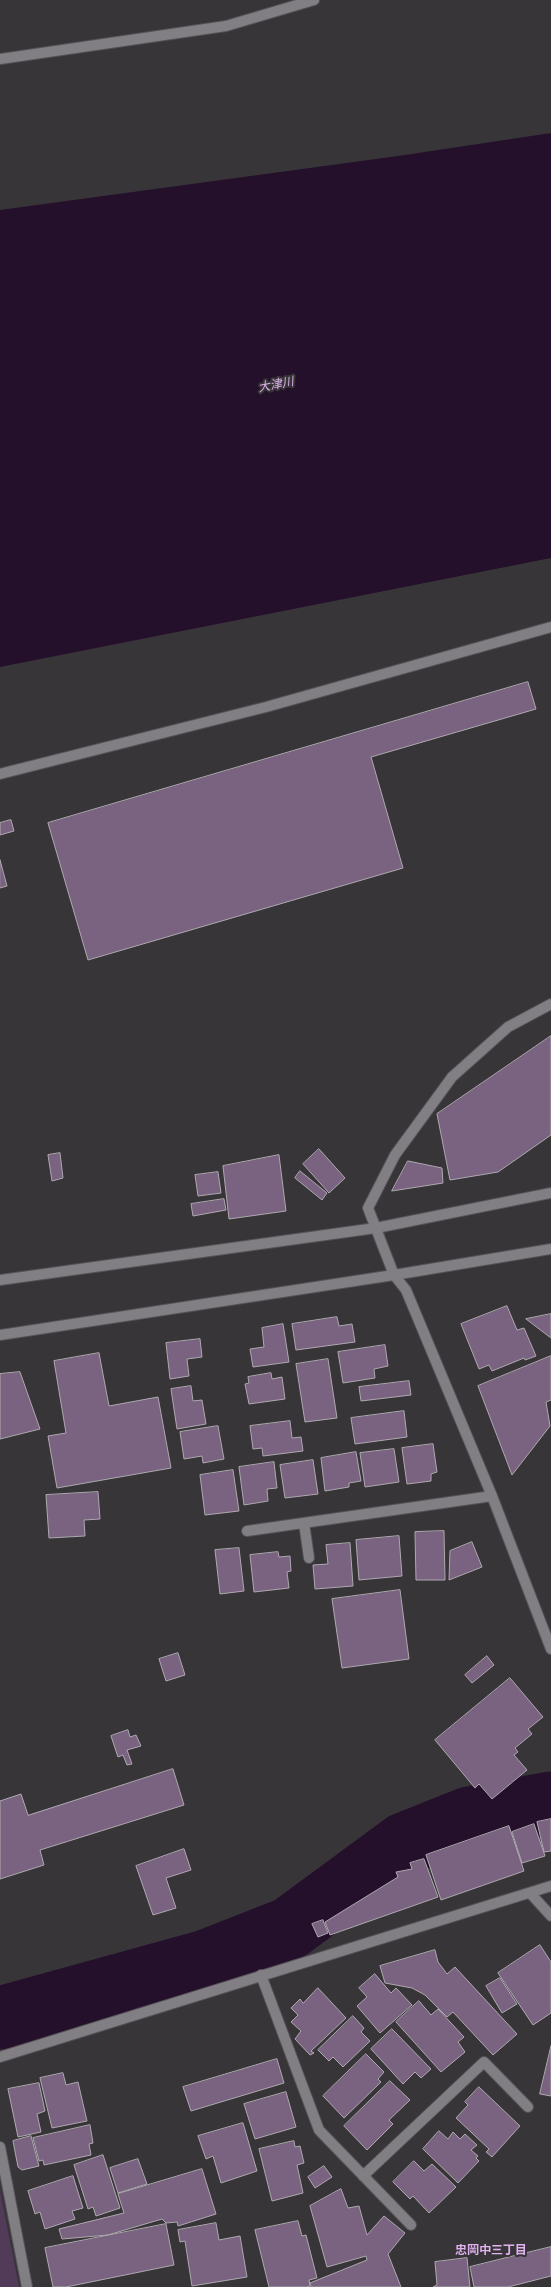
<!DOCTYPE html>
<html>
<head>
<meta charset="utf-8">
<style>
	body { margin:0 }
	canvas { display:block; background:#383539 }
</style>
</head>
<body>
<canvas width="551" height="2287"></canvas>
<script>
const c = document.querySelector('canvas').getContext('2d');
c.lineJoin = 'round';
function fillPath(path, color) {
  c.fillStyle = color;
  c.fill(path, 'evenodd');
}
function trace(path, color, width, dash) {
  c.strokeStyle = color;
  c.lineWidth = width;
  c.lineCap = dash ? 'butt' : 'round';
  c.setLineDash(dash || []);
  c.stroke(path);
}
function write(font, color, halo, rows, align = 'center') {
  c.font = font + ' "IBM Plex Sans","Noto Sans JP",sans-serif';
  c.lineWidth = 4;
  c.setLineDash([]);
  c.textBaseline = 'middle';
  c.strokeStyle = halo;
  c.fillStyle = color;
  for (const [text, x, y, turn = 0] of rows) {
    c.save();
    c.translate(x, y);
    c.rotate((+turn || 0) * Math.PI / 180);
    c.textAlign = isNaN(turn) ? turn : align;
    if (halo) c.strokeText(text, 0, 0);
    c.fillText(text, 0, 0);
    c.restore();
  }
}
fillPath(new Path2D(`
	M 0,2191 L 19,2287 L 0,2287 Z`), '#513b58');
fillPath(new Path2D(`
	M 551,133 L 551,558 L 0,667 L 0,210 L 398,156 Z`), '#24102a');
trace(new Path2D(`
	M 0,2018 L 206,1961 L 290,1928 L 404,1844 L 469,1818 L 551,1803`), '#24102a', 63);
const building = new Path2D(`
	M 528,682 L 536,709 L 371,757 L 403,868 L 88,960 L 48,823 Z
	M 11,820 L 14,831 L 0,835 L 0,823 Z
	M 0,860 L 7,886 L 0,888 Z
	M 551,1036 L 551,1135 L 498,1172 L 450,1180 L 437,1114 Z
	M 319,1149 L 345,1178 L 329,1193 L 303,1164 Z
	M 60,1153 L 63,1178 L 52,1181 L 48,1155 Z
	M 279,1155 L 286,1211 L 229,1219 L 223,1166 Z
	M 408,1161 L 442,1168 L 443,1183 L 392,1191 Z
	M 300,1171 L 327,1193 L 322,1200 L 295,1178 Z
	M 218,1172 L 221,1193 L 198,1196 L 195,1175 Z
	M 224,1199 L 226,1210 L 193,1216 L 191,1204 Z
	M 507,1306 L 517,1330 L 524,1328 L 536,1356 L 525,1360 L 524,1358 L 492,1371 L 489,1365 L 479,1369 L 461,1324 Z
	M 551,1314 L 551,1338 L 526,1319 Z
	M 337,1317 L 339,1326 L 352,1324 L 355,1342 L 296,1350 L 292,1324 Z
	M 283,1324 L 289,1362 L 253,1367 L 250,1349 L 264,1347 L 262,1328 Z
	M 200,1339 L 202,1357 L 187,1359 L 189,1376 L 170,1379 L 166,1343 Z
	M 385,1345 L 388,1366 L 374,1369 L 375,1378 L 343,1383 L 338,1352 Z
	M 99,1353 L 109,1406 L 158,1397 L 171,1468 L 57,1488 L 48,1436 L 66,1433 L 54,1361 Z
	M 551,1356 L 551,1400 L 546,1402 L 550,1426 L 512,1475 L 478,1386 Z
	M 328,1359 L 337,1418 L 305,1422 L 296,1364 Z
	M 20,1372 L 40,1429 L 0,1439 L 0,1374 Z
	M 271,1373 L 272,1379 L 282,1377 L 285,1399 L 249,1404 L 245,1384 L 249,1383 L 248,1377 Z
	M 409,1381 L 411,1395 L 361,1401 L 359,1387 Z
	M 191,1386 L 193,1401 L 202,1400 L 206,1424 L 177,1429 L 171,1389 Z
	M 404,1411 L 407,1437 L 355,1444 L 351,1418 Z
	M 290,1421 L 292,1438 L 301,1437 L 303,1451 L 263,1456 L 262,1448 L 253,1449 L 250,1426 Z
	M 218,1426 L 224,1459 L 203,1463 L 202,1456 L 184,1459 L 180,1432 Z
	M 433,1444 L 437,1472 L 431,1474 L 431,1481 L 407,1484 L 402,1448 Z
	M 394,1449 L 399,1482 L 365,1487 L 360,1453 Z
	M 356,1452 L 361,1481 L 349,1483 L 349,1487 L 325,1491 L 321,1458 Z
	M 313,1460 L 318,1494 L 285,1498 L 280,1465 Z
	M 274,1462 L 277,1488 L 267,1489 L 268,1501 L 244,1505 L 239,1467 Z
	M 233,1470 L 239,1511 L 205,1515 L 200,1475 Z
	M 98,1492 L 100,1519 L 84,1520 L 85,1536 L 49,1538 L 46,1495 Z
	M 444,1531 L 445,1580 L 416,1580 L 415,1532 Z
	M 399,1536 L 402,1576 L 359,1580 L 356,1540 Z
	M 472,1542 L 482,1567 L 449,1580 L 450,1551 Z
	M 350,1543 L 353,1586 L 315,1589 L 313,1565 L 328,1564 L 326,1545 Z
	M 239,1548 L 244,1591 L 220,1594 L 215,1550 Z
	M 278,1552 L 279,1557 L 290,1556 L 291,1571 L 287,1572 L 289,1588 L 254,1592 L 250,1555 Z
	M 400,1590 L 409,1659 L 342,1668 L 332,1599 Z
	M 178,1653 L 185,1675 L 166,1681 L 159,1659 Z
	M 487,1656 L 494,1665 L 472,1683 L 465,1675 Z
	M 510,1678 L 543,1717 L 528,1729 L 532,1734 L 515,1748 L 518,1752 L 514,1755 L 527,1770 L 492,1799 L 479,1784 L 475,1788 L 435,1740 Z
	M 128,1730 L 130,1737 L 136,1735 L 141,1746 L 127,1750 L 132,1764 L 127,1765 L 123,1755 L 118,1757 L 111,1736 Z
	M 173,1769 L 184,1805 L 40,1850 L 44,1865 L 0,1879 L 0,1801 L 21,1794 L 28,1815 Z
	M 551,1819 L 551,1851 L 544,1852 L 537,1822 Z
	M 534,1824 L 545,1856 L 522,1863 L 512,1832 Z
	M 509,1826 L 524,1871 L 441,1900 L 426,1855 Z
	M 184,1849 L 191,1870 L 166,1878 L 176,1908 L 153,1915 L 136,1866 Z
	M 424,1859 L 438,1897 L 330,1935 L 325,1922 L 398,1877 L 396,1872 L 412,1869 L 410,1863 Z
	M 323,1920 L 328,1933 L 318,1937 L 312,1924 Z
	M 540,1945 L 551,1962 L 551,2013 L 533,2025 L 498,1973 Z
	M 435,1950 L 438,1962 L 447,1974 L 455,1967 L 517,2034 L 493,2055 L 453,2012 L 447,2017 L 425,1995 L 412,1988 L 385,1983 L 380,1966 Z
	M 375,1974 L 391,1993 L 396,1988 L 412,2005 L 380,2033 L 357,2006 L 367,1997 L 359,1988 Z
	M 500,1978 L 517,2004 L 502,2013 L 486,1986 Z
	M 318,1988 L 346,2018 L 311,2051 L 314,2053 L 310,2055 L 295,2039 L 301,2031 L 291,2022 L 298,2015 L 291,2008 L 300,1999 L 303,2003 Z
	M 419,2001 L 431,2015 L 438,2009 L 464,2037 L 458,2042 L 465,2052 L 441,2072 L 396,2022 Z
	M 353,2016 L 364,2028 L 361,2032 L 370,2041 L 343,2067 L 333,2057 L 329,2061 L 318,2050 Z
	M 392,2029 L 431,2069 L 421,2078 L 415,2072 L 403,2084 L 371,2049 Z
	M 551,2046 L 551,2096 L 540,2094 Z
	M 366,2054 L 384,2072 L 378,2079 L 381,2082 L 344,2118 L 323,2096 Z
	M 277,2059 L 284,2083 L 191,2111 L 183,2087 Z
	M 63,2073 L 66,2085 L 78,2082 L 87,2121 L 52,2128 L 40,2078 Z
	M 390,2081 L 410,2100 L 389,2120 L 393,2124 L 367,2150 L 344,2126 Z
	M 39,2083 L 45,2111 L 37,2114 L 41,2132 L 18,2137 L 8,2089 Z
	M 479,2087 L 520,2126 L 492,2157 L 486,2152 L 489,2149 L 456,2118 L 468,2105 L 465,2102 Z
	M 286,2092 L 296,2127 L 255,2139 L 244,2104 Z
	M 243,2123 L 257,2171 L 221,2183 L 213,2156 L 206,2159 L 198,2136 Z
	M 90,2125 L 93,2143 L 89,2144 L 91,2155 L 44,2165 L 43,2160 L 39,2161 L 33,2138 Z
	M 439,2131 L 448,2139 L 453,2132 L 460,2139 L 465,2134 L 477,2145 L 471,2150 L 478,2156 L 476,2158 L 479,2161 L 458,2183 L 423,2149 Z
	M 31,2136 L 39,2166 L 22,2170 L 18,2167 L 13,2141 Z
	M 294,2141 L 295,2147 L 300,2146 L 304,2163 L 297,2165 L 303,2193 L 272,2201 L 259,2149 Z
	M 103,2155 L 120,2208 L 96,2216 L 93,2207 L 88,2209 L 74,2165 Z
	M 138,2159 L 147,2184 L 118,2193 L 110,2168 Z
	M 414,2161 L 424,2171 L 432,2164 L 456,2187 L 429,2213 L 413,2196 L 410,2199 L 393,2182 Z
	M 324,2166 L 332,2177 L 315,2188 L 308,2177 Z
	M 202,2169 L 216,2214 L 178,2226 L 177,2222 L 166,2223 L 162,2219 L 108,2235 L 62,2239 L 59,2229 L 124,2213 L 118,2194 Z
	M 73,2176 L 83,2208 L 72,2211 L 75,2219 L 45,2229 L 40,2212 L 35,2214 L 28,2191 Z
	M 341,2189 L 348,2208 L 359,2206 L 367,2235 L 384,2216 L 405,2233 L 388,2254 L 401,2287 L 311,2287 L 310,2283 L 367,2260 L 366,2256 L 327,2267 L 310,2206 Z
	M 298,2221 L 302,2236 L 306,2235 L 317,2278 L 309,2280 L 310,2286 L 307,2287 L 269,2287 L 255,2230 Z
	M 216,2223 L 219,2240 L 240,2236 L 247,2277 L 192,2286 L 185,2241 L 180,2242 L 178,2230 Z
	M 166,2224 L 174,2265 L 66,2287 L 53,2287 L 45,2248 Z
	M 551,2247 L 551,2276 L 508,2287 L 474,2287 L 470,2267 Z
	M 467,2258 L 470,2287 L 433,2287 L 437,2285 L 435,2262 Z`);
fillPath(building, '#7a6281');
trace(building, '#ada9ae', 1);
const lane = new Path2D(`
	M 261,1975 L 319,2130 L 411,2225
	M 363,2176 L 484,2062 L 528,2107`);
const street = new Path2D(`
	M 0,774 L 266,707 L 551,627
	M 551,1004 L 508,1027 L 452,1077 L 395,1155 L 368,1208 L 394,1275 L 406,1290 L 492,1496 L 551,1649
	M 0,1280 L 376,1228 L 551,1193
	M 0,1335 L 394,1275 L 551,1249
	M 304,1523 L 309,1558
	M 247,1531 L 492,1496
	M 530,1893 L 551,1916
	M 0,2057 L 551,1886
	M 0,2147 L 27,2287`);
const secondary = new Path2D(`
	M 0,59 L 226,26 L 314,0`);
trace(lane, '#565357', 12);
trace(street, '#565357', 12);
trace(secondary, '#565357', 12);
trace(lane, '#827f84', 10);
trace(street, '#827f84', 10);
trace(secondary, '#827f84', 10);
write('italic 12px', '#dbb2e8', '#383539', [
	["大津川",276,385,-11]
]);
write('bold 12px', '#e2b2f0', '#383539', [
	["忠岡中三丁目",491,2251]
]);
</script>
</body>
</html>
